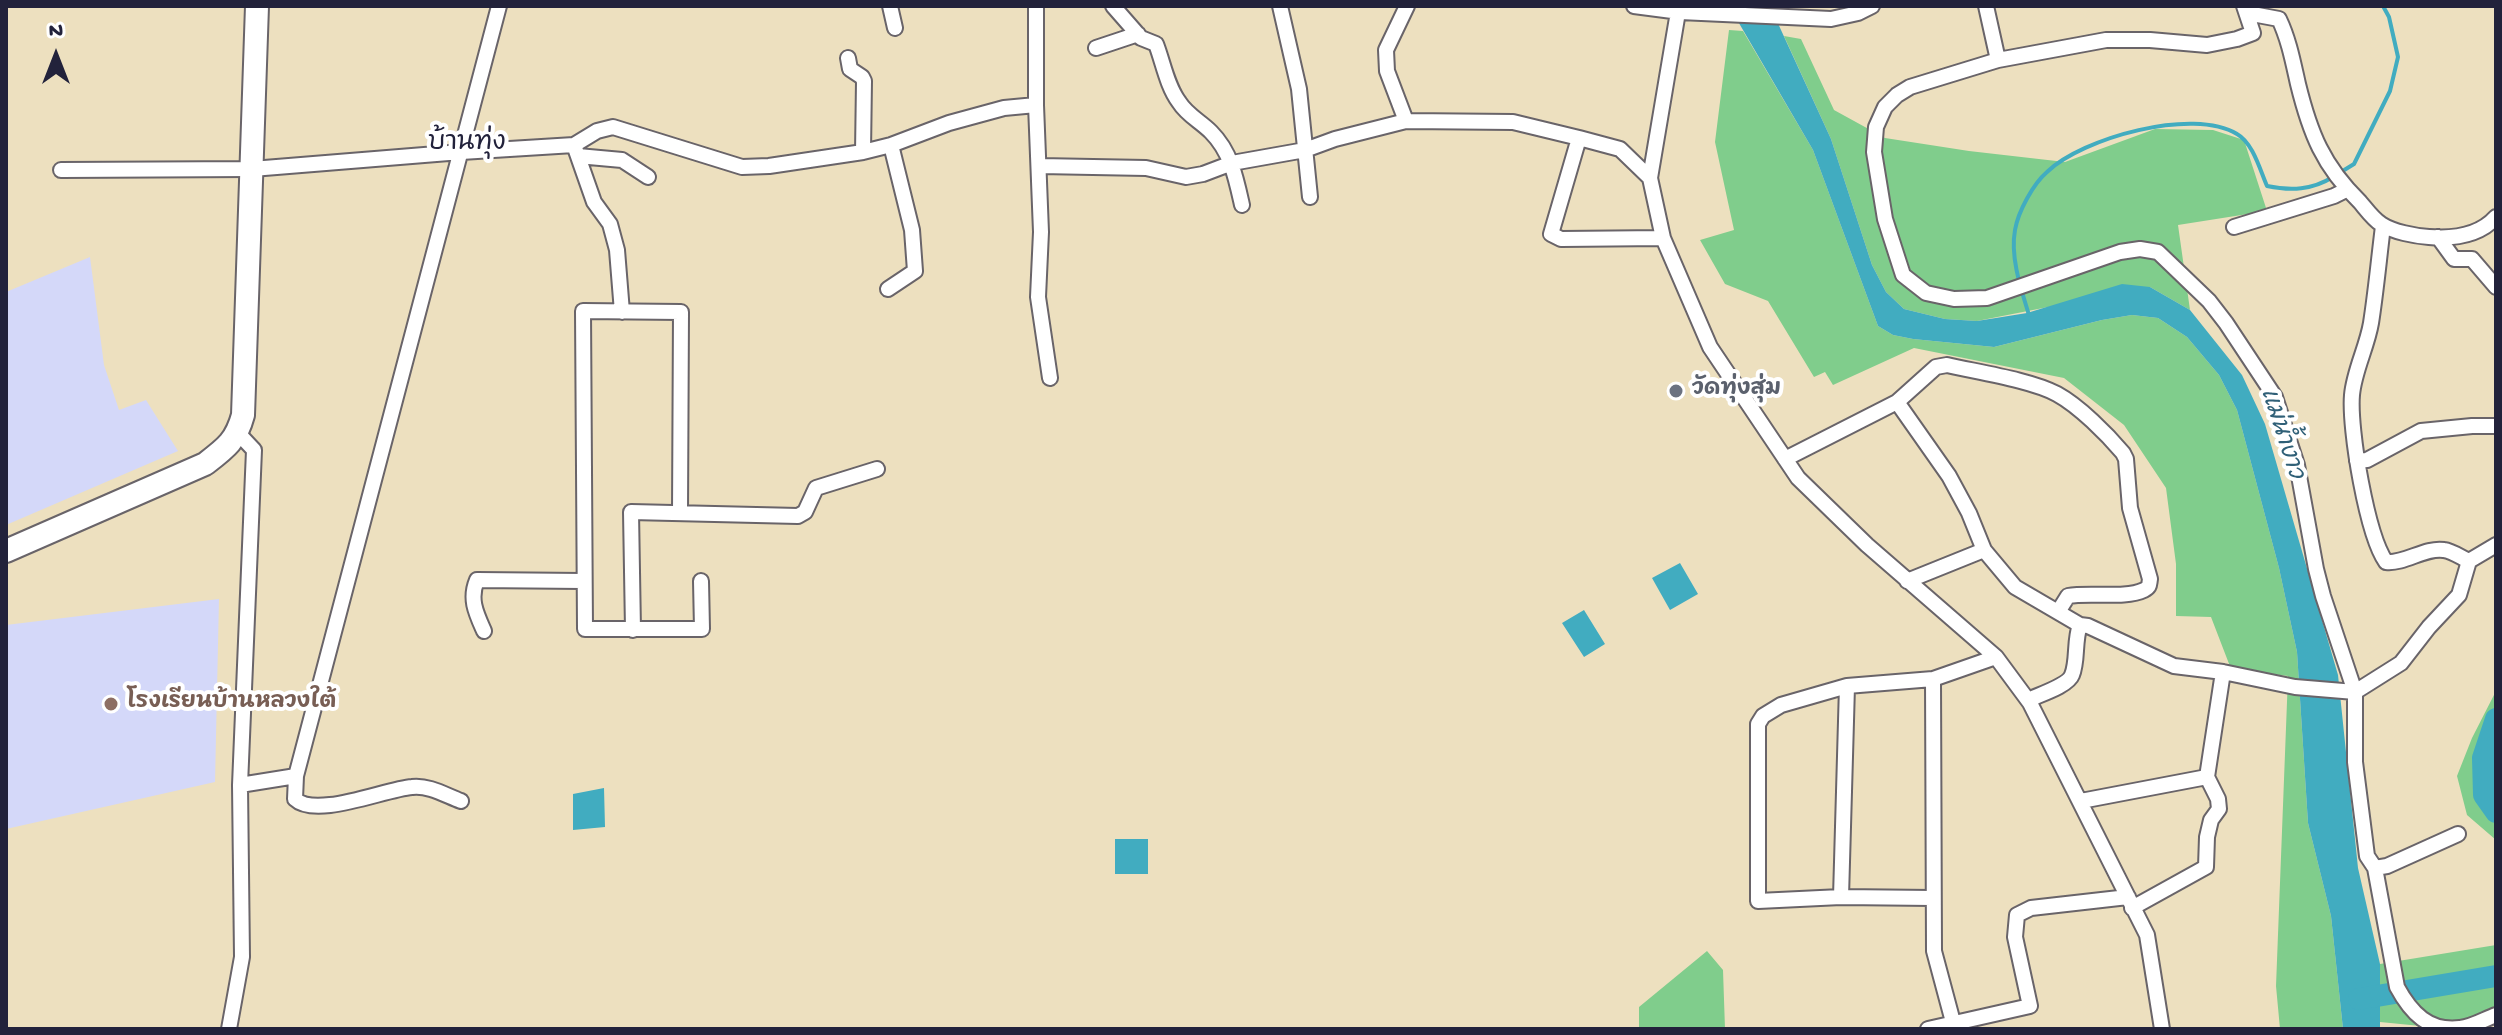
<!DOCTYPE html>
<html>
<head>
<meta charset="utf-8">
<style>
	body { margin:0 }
	#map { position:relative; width:2502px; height:1035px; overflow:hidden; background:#ede0bf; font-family:"Gochi Hand",sans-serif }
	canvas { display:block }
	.frame { position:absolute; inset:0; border:8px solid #22223b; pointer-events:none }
	.north { position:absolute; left:16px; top:16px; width:80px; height:80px; -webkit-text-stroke:6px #fff; paint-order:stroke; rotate:0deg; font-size:22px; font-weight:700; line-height:32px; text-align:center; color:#22223b }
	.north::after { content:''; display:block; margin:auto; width:28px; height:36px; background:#22223b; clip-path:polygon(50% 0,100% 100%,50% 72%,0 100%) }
</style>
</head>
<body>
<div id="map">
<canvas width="2502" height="1035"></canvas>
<div class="frame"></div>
<div class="north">N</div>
</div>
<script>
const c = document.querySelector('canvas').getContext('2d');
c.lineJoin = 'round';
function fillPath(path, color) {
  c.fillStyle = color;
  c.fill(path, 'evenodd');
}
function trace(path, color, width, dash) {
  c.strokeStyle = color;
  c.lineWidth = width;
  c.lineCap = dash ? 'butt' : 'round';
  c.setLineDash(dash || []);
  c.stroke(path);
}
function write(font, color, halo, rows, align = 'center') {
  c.font = font + ' "Gochi Hand","Playpen Sans Thai",sans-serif';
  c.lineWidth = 8;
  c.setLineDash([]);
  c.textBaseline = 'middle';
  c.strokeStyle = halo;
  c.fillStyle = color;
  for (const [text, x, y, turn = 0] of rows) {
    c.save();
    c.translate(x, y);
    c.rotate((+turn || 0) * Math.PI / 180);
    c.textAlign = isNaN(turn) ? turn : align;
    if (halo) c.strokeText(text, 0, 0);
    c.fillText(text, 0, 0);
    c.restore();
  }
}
fillPath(new Path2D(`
	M 90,257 L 104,365 L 119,410 L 146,400 L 178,451 L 6,525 L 6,292 Z
	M 219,599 L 215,782 L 6,829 L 6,625 Z`), '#d4d8f9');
fillPath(new Path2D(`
	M 1729,30 L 1743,31 L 1813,150 L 1878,326 L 1893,335 L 1913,339 L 1994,347 L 2102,320 L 2132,315 L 2158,318 L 2187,337 L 2219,375 L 2237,410 L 2279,568 L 2297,652 L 2308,823 L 2331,916 L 2343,1029 L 2280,1029 L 2276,986 L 2288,676 L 2231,669 L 2211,617 L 2176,616 L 2176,564 L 2166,488 L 2124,425 L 2064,378 L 1914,348 L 1833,385 L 1825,372 L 1814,377 L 1768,301 L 1725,284 L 1700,240 L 1734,230 L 1715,142 Z
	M 1784,36 L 1801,39 L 1834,110 L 1885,138 L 1969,151 L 2065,162 L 2155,129 L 2213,130 L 2244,140 L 2267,211 L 2178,225 L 2190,310 L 2150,287 L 1977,321 L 1945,319 L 1904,309 L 1886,292 L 1872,265 L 1831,139 Z
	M 2496,691 L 2496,840 L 2467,815 L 2457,776 L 2472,738 Z
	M 2496,945 L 2496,1021 L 2451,1029 L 2380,1022 L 2380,964 Z
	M 1707,951 L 1723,970 L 1725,1029 L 1639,1029 L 1639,1007 Z`), '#80cd8c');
fillPath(new Path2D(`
	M 1729,6 L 1770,6 L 1831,139 L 1872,265 L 1886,292 L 1904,309 L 1945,319 L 1977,321 L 2027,313 L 2122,284 L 2150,287 L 2190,310 L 2242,375 L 2265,424 L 2338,675 L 2358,868 L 2380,964 L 2380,1029 L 2343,1029 L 2331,916 L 2308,823 L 2297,652 L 2279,568 L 2237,410 L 2219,375 L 2187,337 L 2158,318 L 2132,315 L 2102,320 L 1994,347 L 1913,339 L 1893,335 L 1878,326 L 1813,150 Z
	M 1680,563 L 1698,594 L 1670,610 L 1652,578 Z
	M 1584,610 L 1605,644 L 1584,657 L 1562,623 Z
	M 604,788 L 605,827 L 573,830 L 573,794 Z
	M 1115,839 L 1148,839 L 1148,874 L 1115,874 Z`), '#41acc0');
trace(new Path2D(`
	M 2341,172 L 2354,164 L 2390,91 L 2398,57 L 2389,17 L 2383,6
	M 2029,315 C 2021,289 2010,257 2015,230 C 2018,212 2033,184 2047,172 C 2082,138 2193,107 2237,134 C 2253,143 2260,170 2267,186 C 2291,191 2312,190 2333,177`), '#41acc0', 4);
trace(new Path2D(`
	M 2496,719 L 2483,758 L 2484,795 L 2496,812
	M 2359,999 L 2496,976`), '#41acc0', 22);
const street = new Path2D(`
	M 890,6 L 895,28
	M 1036,6 L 1036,105 L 1041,232 L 1038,297 L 1050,378
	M 1113,6 L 1141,38 L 1156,44 C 1163,62 1167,86 1179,102 C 1187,115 1200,121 1211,132 C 1231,152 1236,178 1242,205
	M 1280,6 L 1299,89 L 1310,197
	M 1634,6 L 1680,12 L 1831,19 L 1858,13 L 1872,6
	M 1679,6 L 1650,178 L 1663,238 L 1710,347 L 1798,478 L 1867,545 L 1996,657 L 2030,703 L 2147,935 L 2162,1029
	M 1986,6 L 1998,60
	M 2244,6 L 2253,33 L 2237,39 L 2207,45 L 2150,40 L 2106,40 L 1998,60 L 1910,87 L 1897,95 L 1885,107 L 1876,127 L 1874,152 L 1885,219 L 1903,275 L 1926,293 L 1954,299 L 1987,298 L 2120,252 L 2140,249 L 2158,252 L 2209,301 L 2226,323 L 2275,397 L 2297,465 L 2316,569 L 2323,596 L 2355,692 L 2355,762 L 2367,856 L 2375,868 L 2397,987 C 2411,1013 2429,1032 2460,1028 C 2472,1027 2485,1019 2496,1015
	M 2247,13 L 2279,19 C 2289,40 2293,62 2298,84 C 2310,133 2323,166 2360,202 C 2366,209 2373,219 2381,224 C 2393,232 2415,236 2429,237 C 2454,239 2479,236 2496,217
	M 1096,48 L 1138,34
	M 848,58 L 850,69 L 862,77 L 864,81 L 863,152
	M 1406,121 L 1387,71 L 1386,50 L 1407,6
	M 1579,138 L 1620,149 L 1650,178
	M 574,145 L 594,202 L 610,224 L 617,250 L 622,312
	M 578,156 L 622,160 L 648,177
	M 1040,166 L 1146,168 L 1186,177 L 1203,174 L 1232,163 L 1305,150 L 1335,139 L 1406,121 L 1513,122 L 1579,138 L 1551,234 L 1561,239 L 1663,238
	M 61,170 L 252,169 L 461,152 L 574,145 L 597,131 L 613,127 L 742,167 L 769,166 L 863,152 L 891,145 L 949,123 L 1004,108 L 1036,105
	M 2383,226 C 2379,258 2376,291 2371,323 C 2367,347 2354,371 2352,395 C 2349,429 2367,535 2386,562 C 2405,564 2425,547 2444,550 C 2452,551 2462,558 2469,561
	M 2234,227 L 2334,196 L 2346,190
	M 2438,237 L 2454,259 L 2472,259 L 2496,287
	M 888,289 L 915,271 L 912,230 L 891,145
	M 1897,402 L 1936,367 L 1947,365 C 1977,372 2031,380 2057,394 C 2079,406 2107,434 2123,453 L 2126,459 L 2130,508 L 2150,579 C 2149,585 2150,587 2144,590 C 2125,599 2090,592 2068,596 L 2058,612
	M 1785,459 L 1897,402 L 1949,476 L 1969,513 L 1984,550 L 2015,587 L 2080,625 L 2088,626 L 2174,666 L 2223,672 L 2295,687 L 2355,692 L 2401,663 L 2429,627 L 2459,595 L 2469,561 L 2496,545
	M 2357,461 L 2367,460 L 2421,431 L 2472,426 L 2496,426
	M 680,512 L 681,312 L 583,311 L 585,629 L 702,629 L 701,581
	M 1907,581 L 1984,550
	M 633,630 L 631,512 L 798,516 L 805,512 L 816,488 L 877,469
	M 484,631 C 476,613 469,599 477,580 L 583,581
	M 1933,679 L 1934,951 L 1953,1022
	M 2028,700 C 2038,695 2068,686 2072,675 C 2078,661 2074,641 2080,625
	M 296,776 L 295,799 C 316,819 385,789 412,787 C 429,785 445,795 461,801
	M 2207,777 L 2223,672
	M 240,785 L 296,776 L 499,6
	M 2081,801 L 2207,777 L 2218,799 L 2219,809 L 2211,820 L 2207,837 L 2206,867 L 2132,908
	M 2375,868 L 2387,866 L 2458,834
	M 1841,897 L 1847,686
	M 1932,898 L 1841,897 L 1758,901 L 1758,724 L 1763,716 L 1781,705 L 1847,686 L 1933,679 L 1996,657
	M 229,1029 L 242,957 L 240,785 L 254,450 L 238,433
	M 1928,1029 L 2030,1006 L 2015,937 L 2017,915 L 2031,908 L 2128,897`);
const secondary = new Path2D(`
	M 6,551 L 205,464 C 226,448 236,441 243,415 L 257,6`);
trace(street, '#696469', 18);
trace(secondary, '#696469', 26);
trace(street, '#fff', 14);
trace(secondary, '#fff', 22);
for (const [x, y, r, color] of [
	[1676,391,8,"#6b7280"],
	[111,704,8,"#8d6e63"]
]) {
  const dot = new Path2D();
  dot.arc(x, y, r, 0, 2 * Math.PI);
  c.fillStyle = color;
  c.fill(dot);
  trace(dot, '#fff', 3);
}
write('bold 22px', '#5b616d', '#fff', [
	["วัดทุ่งสุ่ม",1692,391]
], 'left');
write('bold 22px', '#785e54', '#fff', [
	["โรงเรียนบ้านหลวงใต้",127,704]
], 'left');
write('italic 24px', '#306077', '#fff', [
	["แม่น้ำงาว",2280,434,72]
]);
write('26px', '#22223b', '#fff', [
	["บ้านทุ่ง",467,145]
]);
</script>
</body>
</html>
